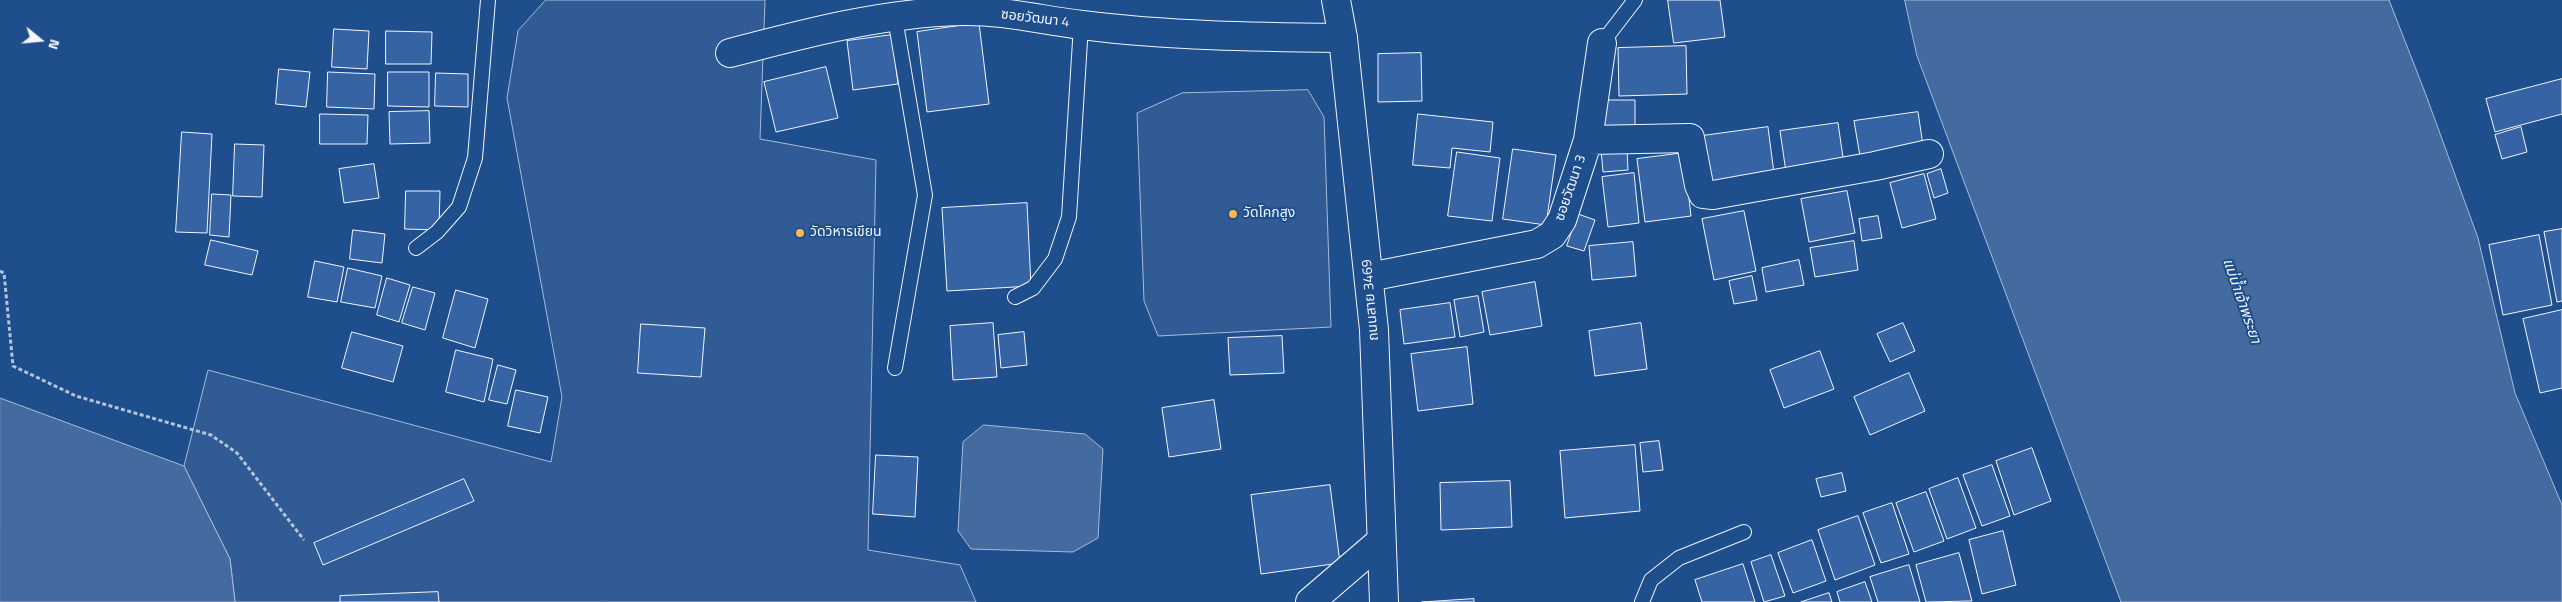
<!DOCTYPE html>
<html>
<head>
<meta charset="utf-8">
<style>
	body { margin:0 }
	#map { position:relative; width:2562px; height:602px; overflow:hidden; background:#1f4e8c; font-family:"Titillium Web",sans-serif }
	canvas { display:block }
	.north { position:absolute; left:15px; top:15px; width:50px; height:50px; -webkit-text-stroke:4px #1f4e8c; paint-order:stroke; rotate:107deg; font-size:14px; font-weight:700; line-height:20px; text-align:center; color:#f2f6ff }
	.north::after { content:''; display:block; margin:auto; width:18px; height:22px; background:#f2f6ff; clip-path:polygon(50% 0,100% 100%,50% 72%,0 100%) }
</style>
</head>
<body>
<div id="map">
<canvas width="2562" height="602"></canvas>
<div class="north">N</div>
</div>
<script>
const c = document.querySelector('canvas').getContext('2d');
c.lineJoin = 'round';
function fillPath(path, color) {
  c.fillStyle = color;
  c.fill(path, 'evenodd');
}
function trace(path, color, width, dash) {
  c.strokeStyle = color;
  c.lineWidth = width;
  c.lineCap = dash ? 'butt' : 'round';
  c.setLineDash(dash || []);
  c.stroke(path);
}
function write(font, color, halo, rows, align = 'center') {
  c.font = font + ' "Titillium Web","Noto Sans Thai",sans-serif';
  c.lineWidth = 4;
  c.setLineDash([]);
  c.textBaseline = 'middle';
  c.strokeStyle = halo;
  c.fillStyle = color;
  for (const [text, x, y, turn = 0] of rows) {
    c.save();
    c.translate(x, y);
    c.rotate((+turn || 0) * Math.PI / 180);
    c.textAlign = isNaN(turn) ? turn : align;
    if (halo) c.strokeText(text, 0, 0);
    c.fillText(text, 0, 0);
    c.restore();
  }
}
const built = new Path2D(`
	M 546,0 L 765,0 L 760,139 L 876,160 L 868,550 L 960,565 L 976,602 L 235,602 L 230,559 L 184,466 L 208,370 L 551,462 L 562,397 L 507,98 L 518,31 Z
	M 1308,90 L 1324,117 L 1331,327 L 1158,336 L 1144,301 L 1137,113 L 1182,93 Z`);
fillPath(built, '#305b95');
trace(built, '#a8bbd7', 1);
const water = new Path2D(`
	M 1905,0 L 2389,0 L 2426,95 L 2478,238 L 2515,393 L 2562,505 L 2562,602 L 2121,602 L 1917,56 Z
	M 0,398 L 184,466 L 230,559 L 235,602 L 0,602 Z
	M 984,425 L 1085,434 L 1103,449 L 1098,538 L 1073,552 L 971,549 L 958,531 L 963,442 Z`);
fillPath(water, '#446ba0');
trace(water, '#a8bbd7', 1);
const building = new Path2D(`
	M 1668,0 L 1720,0 L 1725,37 L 1674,43 Z
	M 979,23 L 989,104 L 927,112 L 917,32 Z
	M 334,29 L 369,31 L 367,69 L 332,67 Z
	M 386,31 L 432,32 L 431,64 L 386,64 Z
	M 892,35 L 898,84 L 853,90 L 847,41 Z
	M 1686,46 L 1687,94 L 1619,96 L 1618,48 Z
	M 1421,53 L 1422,101 L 1378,102 L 1378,54 Z
	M 826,67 L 838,118 L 776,132 L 764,82 Z
	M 279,69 L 310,72 L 306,107 L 276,104 Z
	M 328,72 L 375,74 L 374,109 L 327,107 Z
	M 388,72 L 429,72 L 429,107 L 388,106 Z
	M 436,73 L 468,74 L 468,107 L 435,106 Z
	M 2562,79 L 2562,114 L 2495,132 L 2486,99 Z
	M 1605,100 L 1635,100 L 1635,131 L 1605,131 Z
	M 429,111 L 430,143 L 390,144 L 389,112 Z
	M 1918,112 L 1924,152 L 1861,162 L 1854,121 Z
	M 320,114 L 368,115 L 367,144 L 320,144 Z
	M 1418,114 L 1493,122 L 1490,152 L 1452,148 L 1450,168 L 1413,165 Z
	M 1838,123 L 1845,171 L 1787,179 L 1780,131 Z
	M 1768,127 L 1775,181 L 1710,191 L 1702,136 Z
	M 2521,127 L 2527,152 L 2502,159 L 2495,135 Z
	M 182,132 L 212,134 L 207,233 L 176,232 Z
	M 235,144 L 264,145 L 262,197 L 233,196 Z
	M 1627,148 L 1628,170 L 1603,172 L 1601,150 Z
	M 1513,149 L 1556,155 L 1546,225 L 1503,219 Z
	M 1457,152 L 1500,158 L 1492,221 L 1448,216 Z
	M 1684,153 L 1691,216 L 1645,222 L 1637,159 Z
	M 374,164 L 379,198 L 344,203 L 339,169 Z
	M 1941,169 L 1948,193 L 1934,198 L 1927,174 Z
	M 1634,173 L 1639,223 L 1608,227 L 1602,177 Z
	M 1924,174 L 1936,219 L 1902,228 L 1890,183 Z
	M 406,191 L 440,191 L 439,230 L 405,229 Z
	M 1847,191 L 1855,233 L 1809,242 L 1801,199 Z
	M 212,194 L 231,195 L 229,237 L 210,235 Z
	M 1027,203 L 1031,286 L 947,291 L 942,208 Z
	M 1744,211 L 1756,271 L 1714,280 L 1702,219 Z
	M 1578,214 L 1595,220 L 1584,251 L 1567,246 Z
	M 1878,216 L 1882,238 L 1862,241 L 1859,219 Z
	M 2562,229 L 2562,301 L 2557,302 L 2544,232 Z
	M 353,230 L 385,234 L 382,263 L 350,259 Z
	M 2539,235 L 2552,305 L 2503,315 L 2489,245 Z
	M 211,240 L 258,251 L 252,275 L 205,265 Z
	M 1854,241 L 1858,270 L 1815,277 L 1810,248 Z
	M 1633,242 L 1636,276 L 1592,280 L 1589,246 Z
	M 1799,260 L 1804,285 L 1766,292 L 1762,268 Z
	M 315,261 L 344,267 L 337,302 L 308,297 Z
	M 348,268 L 382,276 L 375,308 L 341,302 Z
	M 1752,276 L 1757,300 L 1734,304 L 1729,281 Z
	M 387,278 L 410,285 L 399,322 L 377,315 Z
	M 1535,282 L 1542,326 L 1490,335 L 1482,292 Z
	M 413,287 L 435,293 L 425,330 L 402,323 Z
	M 456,290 L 488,299 L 475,348 L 443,338 Z
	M 1478,296 L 1484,332 L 1460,337 L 1454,300 Z
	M 1450,303 L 1455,337 L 1404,344 L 1400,310 Z
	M 2562,310 L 2562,388 L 2540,393 L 2523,319 Z
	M 993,323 L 997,377 L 953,380 L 950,326 Z
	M 1641,323 L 1647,369 L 1595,376 L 1589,331 Z
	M 1903,323 L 1915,351 L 1890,362 L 1877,334 Z
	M 641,324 L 705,328 L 701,377 L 638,373 Z
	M 352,332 L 403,346 L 393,382 L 342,368 Z
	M 1024,332 L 1027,365 L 1001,368 L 998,335 Z
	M 1282,336 L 1284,373 L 1230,375 L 1228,338 Z
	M 1467,347 L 1473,404 L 1418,411 L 1411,354 Z
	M 456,350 L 493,359 L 484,402 L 446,392 Z
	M 1820,351 L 1834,389 L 1784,408 L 1770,370 Z
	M 498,365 L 516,370 L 507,404 L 489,400 Z
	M 1909,373 L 1925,411 L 1870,435 L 1854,397 Z
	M 516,390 L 548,397 L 540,433 L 508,426 Z
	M 1214,400 L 1221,449 L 1169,457 L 1162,408 Z
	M 1659,441 L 1663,470 L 1643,472 L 1640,443 Z
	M 1635,445 L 1640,511 L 1565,518 L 1560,451 Z
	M 2032,448 L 2051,501 L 2014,515 L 1996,461 Z
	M 876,455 L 918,457 L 915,517 L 873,514 Z
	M 1992,465 L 2010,516 L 1982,526 L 1963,475 Z
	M 1842,473 L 1846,491 L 1821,497 L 1816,479 Z
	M 1958,478 L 1976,528 L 1947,539 L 1929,489 Z
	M 464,479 L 474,501 L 323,565 L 314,543 Z
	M 1510,481 L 1512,527 L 1441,530 L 1440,483 Z
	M 1330,485 L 1340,563 L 1261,574 L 1251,495 Z
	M 1926,492 L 1944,541 L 1914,552 L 1896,503 Z
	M 1892,503 L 1909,554 L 1881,563 L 1863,513 Z
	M 1858,516 L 1875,565 L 1835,580 L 1818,530 Z
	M 2003,531 L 2016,585 L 1982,594 L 1969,540 Z
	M 1812,540 L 1826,581 L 1793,593 L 1778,553 Z
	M 1959,553 L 1972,601 L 1926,602 L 1916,565 Z
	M 1771,555 L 1785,596 L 1764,602 L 1751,562 Z
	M 1743,564 L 1755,602 L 1702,602 L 1695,580 Z
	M 1909,565 L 1920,602 L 1878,602 L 1870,577 Z
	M 1865,582 L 1872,602 L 1840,602 L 1837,592 Z
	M 438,592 L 439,602 L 340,602 L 340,596 Z
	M 1829,593 L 1832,602 L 1801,602 Z
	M 1474,599 L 1474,602 L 1422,602 Z`);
fillPath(building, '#3563a3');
trace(building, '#f2f6ff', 1);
const lane = new Path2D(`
	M 895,18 L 925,195 L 895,368
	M 1602,43 L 1635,0
	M 416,248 L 437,232 L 459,207 L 475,158 L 488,0
	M 1015,297 L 1033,288 L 1055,259 L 1069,217 L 1081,25
	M 1642,602 L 1651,580 L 1679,558 L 1744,532`);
const street = new Path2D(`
	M 730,53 C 806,33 882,13 961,11 C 1002,10 1041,20 1082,25 C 1168,36 1256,37 1343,38
	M 1588,140 L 1690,138 L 1699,185 L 1703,194 L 1713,195 L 1875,166 L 1929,154
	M 1369,277 L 1537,244 L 1552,235 L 1562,220 L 1588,140 L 1602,43
	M 1310,602 L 1381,541`);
const secondary = new Path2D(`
	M 1336,0 L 1343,38 L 1374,330 L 1384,602`);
trace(lane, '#f2f6ff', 16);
trace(street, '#f2f6ff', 30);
trace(secondary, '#f2f6ff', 30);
trace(new Path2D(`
	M 0,271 L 4,273 L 13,366 L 76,396 L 211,435 L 237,453 L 304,540`), '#b3c4dc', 3, [4, 2.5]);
trace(lane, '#1f4e8c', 14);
trace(street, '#1f4e8c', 28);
trace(secondary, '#1f4e8c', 28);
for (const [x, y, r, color] of [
	[1233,214,5,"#ffb74d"],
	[800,233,5,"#ffb74d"]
]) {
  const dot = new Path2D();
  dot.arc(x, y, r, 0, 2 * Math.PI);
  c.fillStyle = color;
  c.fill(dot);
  trace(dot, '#1f4e8c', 2);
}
write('14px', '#f2f6ff', '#1f4e8c', [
	["ซอยวัฒนา 4",1035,19,7],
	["ซอยวัฒนา 3",1571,188,-71],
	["ถนนสาย 3469",1371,300,-95]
]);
write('14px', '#f2f6ff', '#1f4e8c', [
	["วัดโคกสูง",1243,214],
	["วัดวิหารเขียน",810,233]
], 'left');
write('italic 15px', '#f2f6ff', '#1f4e8c', [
	["แม่น้ำเจ้าพระยา",2241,301,71]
]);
</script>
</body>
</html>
